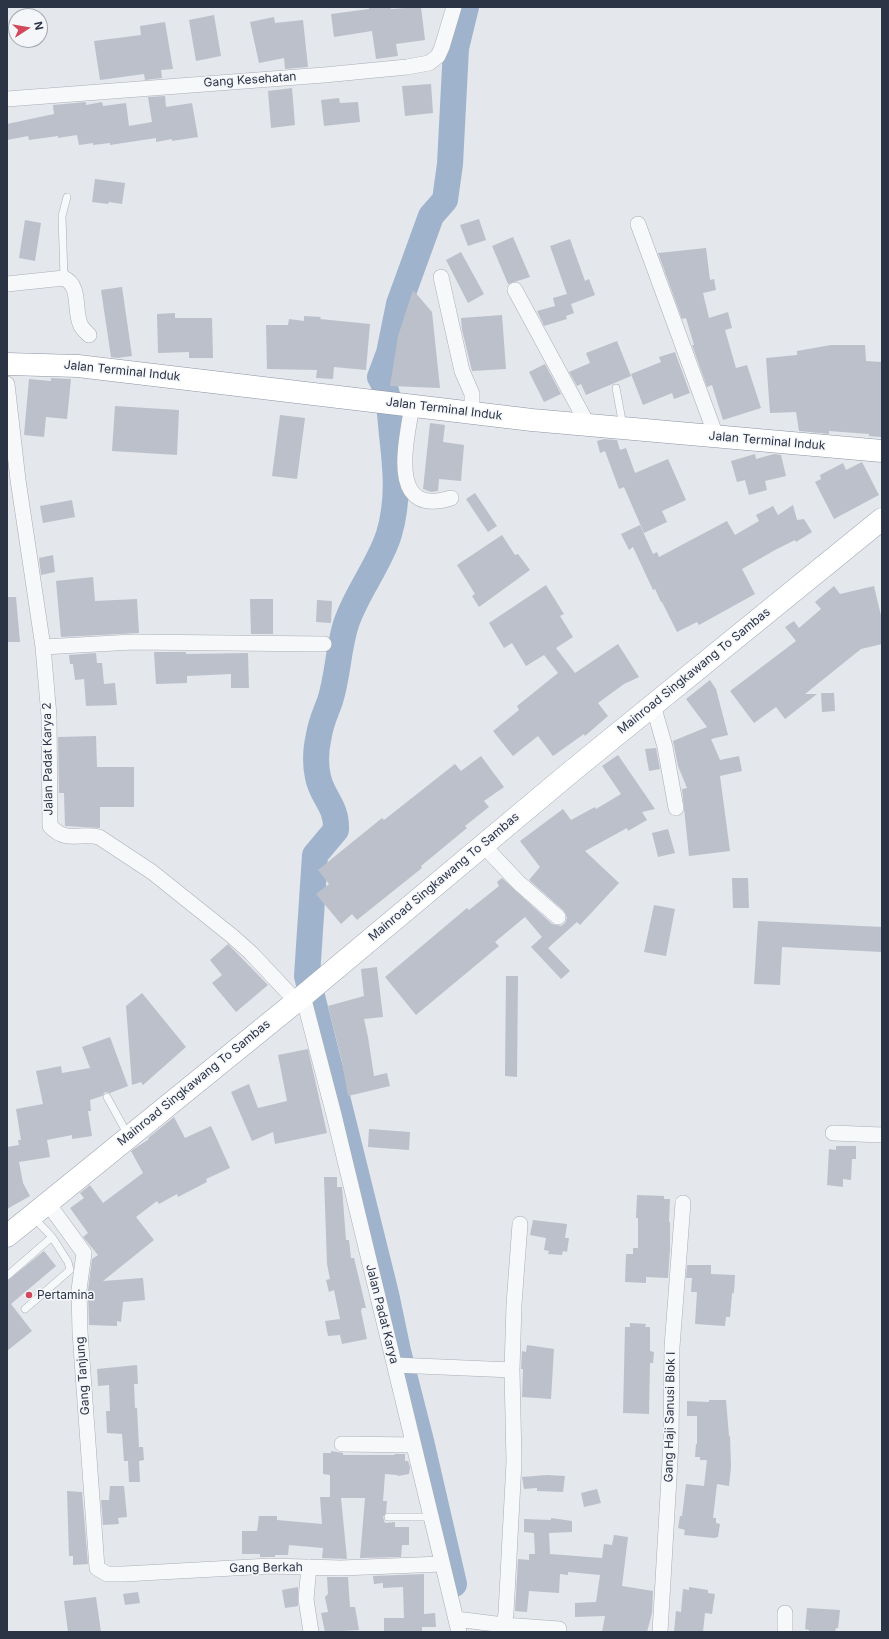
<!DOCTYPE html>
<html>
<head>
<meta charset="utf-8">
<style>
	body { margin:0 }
	#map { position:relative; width:889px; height:1639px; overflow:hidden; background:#e4e7ec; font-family:Inter,sans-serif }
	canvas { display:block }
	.frame { position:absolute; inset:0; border:8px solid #2b3445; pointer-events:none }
	.north { position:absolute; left:8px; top:8px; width:40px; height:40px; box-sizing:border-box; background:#f4f6f9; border:1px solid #a4a8b1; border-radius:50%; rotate:78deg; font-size:11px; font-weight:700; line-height:16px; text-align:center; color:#2b3445 }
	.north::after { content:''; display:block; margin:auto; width:14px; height:18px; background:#d1495b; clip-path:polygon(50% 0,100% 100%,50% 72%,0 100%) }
</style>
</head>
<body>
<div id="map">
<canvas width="889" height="1639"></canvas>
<div class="frame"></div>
<div class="north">N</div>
</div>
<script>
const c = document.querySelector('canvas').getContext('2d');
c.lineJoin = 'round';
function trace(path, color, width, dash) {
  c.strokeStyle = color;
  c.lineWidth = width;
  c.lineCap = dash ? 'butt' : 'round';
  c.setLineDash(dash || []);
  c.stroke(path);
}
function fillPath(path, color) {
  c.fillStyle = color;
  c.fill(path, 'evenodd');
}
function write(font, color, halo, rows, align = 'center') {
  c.font = font + ' Inter,sans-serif';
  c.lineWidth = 3;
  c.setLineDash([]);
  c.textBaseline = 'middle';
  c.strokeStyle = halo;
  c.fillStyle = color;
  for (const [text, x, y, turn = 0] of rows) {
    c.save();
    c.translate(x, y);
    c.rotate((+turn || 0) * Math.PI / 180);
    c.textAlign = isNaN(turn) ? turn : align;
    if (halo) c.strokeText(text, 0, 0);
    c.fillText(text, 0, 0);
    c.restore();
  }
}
trace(new Path2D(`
	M 454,1584 L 421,1441 L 398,1351 L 386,1294 L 307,976 L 315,855 L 336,830 C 337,805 322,798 318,777 C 315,764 316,748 319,735 C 321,722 326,712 330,701 C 338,676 338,649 346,624 C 356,593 380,564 389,534 C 399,500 396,470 392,435 C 390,417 390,393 380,377 L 389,353 L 399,304 L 431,216 L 445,200 L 450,164 L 456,48 L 466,7`), '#9fb4cc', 26);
fillPath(new Path2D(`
	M 369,7 L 390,7 L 391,9 L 421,7 L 425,40 L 396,44 L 398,56 L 376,59 L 372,31 L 334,37 L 331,14 L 369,9 Z
	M 214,15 L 221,56 L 196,61 L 189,20 Z
	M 274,17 L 275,23 L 303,20 L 308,67 L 285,69 L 284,58 L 259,63 L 250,22 Z
	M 165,22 L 173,69 L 161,70 L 162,78 L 145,80 L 144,74 L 100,80 L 94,41 L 141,35 L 140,26 Z
	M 431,84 L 433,113 L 405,116 L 402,86 Z
	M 292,88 L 295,125 L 271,128 L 268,91 Z
	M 165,96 L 166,107 L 192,103 L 198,137 L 172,141 L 172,139 L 156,142 L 156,138 L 110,145 L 110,143 L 93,145 L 93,143 L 79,145 L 77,135 L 58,138 L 58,136 L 29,140 L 28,136 L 7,140 L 7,124 L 54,114 L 53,105 L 86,102 L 86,105 L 102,102 L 103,106 L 126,103 L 129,126 L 152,122 L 148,97 Z
	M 339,98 L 340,103 L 358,102 L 360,122 L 324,126 L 321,100 Z
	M 95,179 L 125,183 L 122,204 L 109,202 L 108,204 L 92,202 Z
	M 479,219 L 486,240 L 468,246 L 460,225 Z
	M 25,220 L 41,223 L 35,261 L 19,258 Z
	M 513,237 L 530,277 L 508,284 L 492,246 Z
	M 570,239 L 585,281 L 589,279 L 595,295 L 571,304 L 574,313 L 566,316 L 567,319 L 544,326 L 537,311 L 555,306 L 553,298 L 567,294 L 550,246 Z
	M 706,248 L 710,280 L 714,279 L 716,290 L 703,293 L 709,318 L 728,312 L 732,328 L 725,330 L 736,368 L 747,365 L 761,408 L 723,420 L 712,385 L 707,387 L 692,345 L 694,345 L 686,318 L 682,319 L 658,253 Z
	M 461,252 L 484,294 L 468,303 L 446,260 Z
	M 122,287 L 132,356 L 117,358 L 111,357 L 101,290 Z
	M 413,290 L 432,312 L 440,388 L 390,386 L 398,336 Z
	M 175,313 L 175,318 L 212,318 L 213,358 L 189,358 L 189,352 L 158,353 L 157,314 Z
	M 502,315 L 506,369 L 472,371 L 462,330 L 461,318 Z
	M 304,316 L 321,317 L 320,319 L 370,324 L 366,370 L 334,367 L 333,379 L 316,378 L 317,370 L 267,369 L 266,325 L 288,325 L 289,319 L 304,321 Z
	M 617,341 L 631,376 L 586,395 L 581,384 L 577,386 L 569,372 L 590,363 L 586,353 Z
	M 831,345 L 865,345 L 866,361 L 882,362 L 881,437 L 869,436 L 869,434 L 829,431 L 829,434 L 799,431 L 796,412 L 770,413 L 766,358 L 797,355 L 797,351 Z
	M 675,352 L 690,393 L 674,399 L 672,393 L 643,405 L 631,374 L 661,362 L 659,357 Z
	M 545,364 L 561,394 L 544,402 L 529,372 Z
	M 51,378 L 71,379 L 67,419 L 46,417 L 44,437 L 24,435 L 29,379 L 51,381 Z
	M 115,406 L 179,410 L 177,455 L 112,451 Z
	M 280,415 L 305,418 L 297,479 L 272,476 Z
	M 430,423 L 445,425 L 443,442 L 464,445 L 461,481 L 439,479 L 438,491 L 431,492 L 423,489 Z
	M 604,439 L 617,440 L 620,450 L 626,448 L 635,473 L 668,459 L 686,500 L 662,511 L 667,522 L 644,533 L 624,487 L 619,489 L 605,451 L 600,453 L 597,441 Z
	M 755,454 L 756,459 L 774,454 L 781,455 L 786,476 L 765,481 L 767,490 L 749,495 L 745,480 L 737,482 L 731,461 Z
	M 862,462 L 879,495 L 834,519 L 815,482 L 821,479 L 820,475 L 843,463 L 846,470 Z
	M 475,493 L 497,526 L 488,532 L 466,499 Z
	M 72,500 L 75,517 L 43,523 L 40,506 Z
	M 793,505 L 797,520 L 804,519 L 812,532 L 796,542 L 795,540 L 775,550 L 742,569 L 755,594 L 699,625 L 697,622 L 677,632 L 662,602 L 661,602 L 655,589 L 653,590 L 633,547 L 629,550 L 621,534 L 640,525 L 653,554 L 657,552 L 659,557 L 727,521 L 735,535 L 759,521 L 756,515 L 773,506 L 778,515 Z
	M 502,535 L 515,555 L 518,554 L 530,570 L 479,607 L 472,596 L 475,594 L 457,565 Z
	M 53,555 L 55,572 L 41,575 L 39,558 Z
	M 93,577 L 95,601 L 137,599 L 139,633 L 61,637 L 56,581 Z
	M 546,585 L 564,614 L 560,616 L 573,637 L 556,648 L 575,673 L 618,644 L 639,677 L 624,684 L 598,703 L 608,716 L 585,736 L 584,734 L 553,756 L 538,736 L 513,756 L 493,731 L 519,710 L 517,706 L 558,673 L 544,655 L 526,666 L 512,643 L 504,648 L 489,623 Z
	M 834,586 L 840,594 L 874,586 L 882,620 L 882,644 L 861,649 L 805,694 L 817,694 L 785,719 L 776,707 L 754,723 L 730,691 L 796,641 L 785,627 L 794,621 L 799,628 L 821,609 L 815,602 Z
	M 7,597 L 16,597 L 20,642 L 7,642 Z
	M 250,599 L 273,599 L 273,634 L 251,634 Z
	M 317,600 L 332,601 L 331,623 L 316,622 Z
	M 154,652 L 186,652 L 186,654 L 248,653 L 249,688 L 231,688 L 231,674 L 187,676 L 187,683 L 156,684 Z
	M 96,653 L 97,663 L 102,663 L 104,684 L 115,683 L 117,705 L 86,706 L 84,679 L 75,680 L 73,664 L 70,664 L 69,655 Z
	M 710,680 L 716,689 L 728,735 L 711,739 L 720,760 L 739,756 L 742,771 L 720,776 L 730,851 L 689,856 L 682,789 L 687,788 L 678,766 L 673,741 L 707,727 L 686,699 Z
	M 821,693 L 834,693 L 835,711 L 822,712 Z
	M 96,736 L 97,767 L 134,767 L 134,807 L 100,807 L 100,828 L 65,826 L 64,793 L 59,793 L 58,737 Z
	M 656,748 L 660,769 L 649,771 L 645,749 Z
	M 618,755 L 655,809 L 642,812 L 647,820 L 628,831 L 627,828 L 585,851 L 619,883 L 580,925 L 577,922 L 548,948 L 570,971 L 561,979 L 531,947 L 542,937 L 525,917 L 495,942 L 499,946 L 416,1015 L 385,977 L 467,908 L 469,910 L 499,886 L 497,882 L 502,878 L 552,924 L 561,926 L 565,923 L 567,918 L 564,911 L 529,880 L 540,867 L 520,841 L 563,809 L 571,820 L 595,807 L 596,809 L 621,794 L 602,766 Z
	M 481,756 L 504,787 L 484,801 L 489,807 L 465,826 L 467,828 L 421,866 L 422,868 L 357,920 L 352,914 L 341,924 L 316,894 L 329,884 L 318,870 L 382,818 L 384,820 L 455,764 L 461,771 Z
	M 668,829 L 675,853 L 658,857 L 652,833 Z
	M 732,878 L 748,878 L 749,908 L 733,908 Z
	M 654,905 L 675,909 L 666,956 L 644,952 Z
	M 758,921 L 882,927 L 882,952 L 782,947 L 780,985 L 754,984 Z
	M 228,944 L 268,985 L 236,1012 L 212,983 L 222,975 L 210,960 Z
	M 377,967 L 383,1017 L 364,1019 L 368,1037 L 374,1076 L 387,1073 L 390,1086 L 348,1096 L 342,1062 L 328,1006 L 364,996 L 361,969 Z
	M 506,976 L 518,976 L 517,1077 L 505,1076 Z
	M 142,993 L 186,1047 L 143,1085 L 141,1082 L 132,1085 L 126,1006 Z
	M 110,1037 L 128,1086 L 110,1093 L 105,1092 L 102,1096 L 90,1100 L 91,1111 L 88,1111 L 92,1136 L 72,1139 L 72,1135 L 47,1140 L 50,1157 L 19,1162 L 23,1183 L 30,1196 L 7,1209 L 7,1147 L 19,1145 L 18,1140 L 21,1140 L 16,1109 L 43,1104 L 36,1071 L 61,1066 L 62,1073 L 90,1068 L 82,1047 Z
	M 308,1049 L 327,1133 L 275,1144 L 273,1132 L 252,1141 L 231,1092 L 249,1084 L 258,1108 L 287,1101 L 278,1055 Z
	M 174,1117 L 185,1138 L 211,1126 L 230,1168 L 206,1179 L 207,1182 L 178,1197 L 177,1194 L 159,1204 L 157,1201 L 136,1217 L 154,1240 L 103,1281 L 143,1278 L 145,1300 L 123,1302 L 121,1322 L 117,1321 L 117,1326 L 89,1325 L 88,1290 L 92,1259 L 98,1255 L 83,1237 L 88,1233 L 70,1208 L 84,1198 L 80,1193 L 90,1185 L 103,1203 L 143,1173 L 131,1151 L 149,1139 L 148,1138 Z
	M 369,1129 L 410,1132 L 409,1150 L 368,1147 Z
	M 836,1146 L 856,1146 L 856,1159 L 852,1159 L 851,1180 L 843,1179 L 843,1187 L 827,1185 L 829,1149 L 836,1150 Z
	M 324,1177 L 337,1177 L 337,1187 L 342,1187 L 346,1240 L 349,1240 L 351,1258 L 354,1258 L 366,1308 L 362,1308 L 361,1311 L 367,1339 L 342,1344 L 340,1335 L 328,1336 L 325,1321 L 340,1319 L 334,1290 L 329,1292 L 326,1280 L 330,1279 L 327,1264 Z
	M 637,1195 L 664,1196 L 664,1199 L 670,1199 L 669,1222 L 670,1222 L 670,1249 L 668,1278 L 646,1277 L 646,1283 L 625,1282 L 626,1254 L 633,1254 L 633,1248 L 638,1248 L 638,1218 L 636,1218 Z
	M 533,1220 L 567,1224 L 565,1238 L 569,1238 L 567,1252 L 563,1251 L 562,1255 L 548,1254 L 549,1251 L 544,1250 L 546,1238 L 530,1235 Z
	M 44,1251 L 56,1266 L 11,1304 L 32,1331 L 7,1351 L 7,1281 Z
	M 687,1265 L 711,1265 L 711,1274 L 735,1275 L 734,1292 L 732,1294 L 730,1317 L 726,1317 L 725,1326 L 695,1324 L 697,1292 L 691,1292 L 692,1278 L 686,1278 Z
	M 630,1323 L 646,1324 L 645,1327 L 650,1327 L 650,1351 L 654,1352 L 653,1363 L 650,1363 L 649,1414 L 623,1413 L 625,1327 L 630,1327 Z
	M 527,1345 L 554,1349 L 551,1399 L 522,1397 L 523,1369 L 521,1369 L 522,1351 L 526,1352 Z
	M 137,1365 L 138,1384 L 134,1384 L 135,1408 L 137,1408 L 139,1447 L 143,1447 L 144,1460 L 139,1461 L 140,1482 L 129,1482 L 128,1461 L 124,1461 L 122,1434 L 107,1433 L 106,1411 L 110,1411 L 109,1385 L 98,1386 L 97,1369 Z
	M 709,1400 L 726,1400 L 729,1436 L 730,1436 L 731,1467 L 729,1486 L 717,1484 L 713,1518 L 716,1518 L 716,1523 L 720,1524 L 718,1537 L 714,1538 L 684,1535 L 685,1530 L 678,1528 L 680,1516 L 682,1516 L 686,1484 L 704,1486 L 707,1460 L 700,1460 L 700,1457 L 695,1457 L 696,1444 L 697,1444 L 697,1416 L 687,1416 L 687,1401 L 709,1402 Z
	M 331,1451 L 343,1453 L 343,1455 L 395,1455 L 394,1454 L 405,1454 L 405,1461 L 408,1461 L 410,1467 L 409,1474 L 398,1476 L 397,1475 L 385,1474 L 383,1501 L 387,1501 L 386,1513 L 383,1517 L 385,1523 L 395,1522 L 395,1527 L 409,1527 L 409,1545 L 402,1545 L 401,1557 L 360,1558 L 365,1498 L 341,1498 L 347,1559 L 322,1558 L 323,1548 L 289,1545 L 288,1555 L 275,1555 L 275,1557 L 260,1557 L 260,1554 L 242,1554 L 242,1531 L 257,1531 L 259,1516 L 277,1516 L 277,1520 L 322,1524 L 320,1497 L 330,1497 L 330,1475 L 323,1474 L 323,1453 L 331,1453 Z
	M 547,1475 L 565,1476 L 563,1492 L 537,1491 L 537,1488 L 524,1489 L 522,1477 Z
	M 110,1486 L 124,1486 L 127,1517 L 118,1518 L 119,1524 L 103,1525 L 101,1500 L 109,1500 Z
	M 597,1489 L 601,1503 L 584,1507 L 581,1493 Z
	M 67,1491 L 82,1492 L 88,1564 L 73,1565 L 73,1556 L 69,1556 Z
	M 551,1518 L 572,1521 L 572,1532 L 549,1533 L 550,1554 L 602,1558 L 604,1544 L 612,1545 L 614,1535 L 628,1537 L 622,1586 L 653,1591 L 652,1613 L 647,1632 L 602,1632 L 605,1616 L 575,1617 L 575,1603 L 596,1602 L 600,1575 L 568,1572 L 568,1575 L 560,1574 L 559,1593 L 529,1591 L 527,1612 L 515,1611 L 518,1559 L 529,1560 L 529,1554 L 535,1554 L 534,1533 L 524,1532 L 524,1519 L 551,1520 Z
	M 424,1574 L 424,1614 L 435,1613 L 436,1627 L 422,1627 L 422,1631 L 384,1631 L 384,1618 L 404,1618 L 403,1587 L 383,1588 L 383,1583 L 374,1584 L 373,1576 Z
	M 327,1577 L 348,1577 L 350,1607 L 355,1607 L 359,1630 L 325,1632 L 321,1613 L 328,1612 L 325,1597 L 328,1594 Z
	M 298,1587 L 298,1606 L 285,1608 L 282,1590 Z
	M 689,1587 L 708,1590 L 708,1593 L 715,1594 L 712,1614 L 705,1613 L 703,1632 L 674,1632 L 676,1611 L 681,1612 L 683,1589 L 689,1590 Z
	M 138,1592 L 140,1603 L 125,1605 L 123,1594 Z
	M 96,1597 L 101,1632 L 68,1632 L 64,1601 Z
	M 807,1608 L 840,1610 L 838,1628 L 836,1628 L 835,1632 L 809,1632 L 809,1630 L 805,1629 Z`), '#bbc0ca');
const service = new Path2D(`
	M 64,278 L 62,216 L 67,197
	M 616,388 L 623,426
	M 107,1097 L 128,1135
	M 7,1276 L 52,1237 L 34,1218
	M 25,1309 L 70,1270 L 68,1262 L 52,1237
	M 388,1517 L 431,1517`);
const minor = new Path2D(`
	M 7,99 L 324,75 L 407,67 L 429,63 L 438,56 L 442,47 L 454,7
	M 638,224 L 716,436
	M 441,277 L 462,371 L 472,394 L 472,412
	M 7,284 L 64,278 C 82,287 73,310 81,326 C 83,329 87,333 89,335
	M 515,290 L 588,425
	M 7,384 L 18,480 L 43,647 L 49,716 L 50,826 C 67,844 79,832 99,837 L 152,872 L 232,936 L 251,953 L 296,1001
	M 412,405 C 407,440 386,518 451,498
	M 43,647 L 133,642 L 324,644
	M 653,705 L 665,747 L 676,808
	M 483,845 L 519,883 L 558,917
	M 303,996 L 334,1115 L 459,1632
	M 833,1133 L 882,1135
	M 47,1202 L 84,1253 L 79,1290 L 80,1332 L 97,1568 L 107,1574 L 124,1574 L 270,1566 L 341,1568 L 442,1564
	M 395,1365 L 512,1370
	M 342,1444 L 414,1445
	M 309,1567 L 306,1599 L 311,1632
	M 785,1613 L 785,1632
	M 456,1619 L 504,1625 L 506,1613 L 514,1462 L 512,1370 L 514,1304 L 520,1224
	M 504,1625 L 559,1629
	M 660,1632 L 671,1443 L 672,1347 L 683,1203`);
const primary = new Path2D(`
	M 7,1236 L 303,996 L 572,771 L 882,519`);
const trunk = new Path2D(`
	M 7,364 L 78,366 L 532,420 L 882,451`);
trace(service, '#a9aeb7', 8);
trace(minor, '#a9aeb7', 16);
trace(primary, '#a3abb8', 23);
trace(trunk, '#8b94a3', 23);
trace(service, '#f7f8fa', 7);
trace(minor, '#f7f8fa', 15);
trace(primary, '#fff', 22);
trace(trunk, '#fff', 22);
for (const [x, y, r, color] of [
	[29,1295,4,"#d1495b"]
]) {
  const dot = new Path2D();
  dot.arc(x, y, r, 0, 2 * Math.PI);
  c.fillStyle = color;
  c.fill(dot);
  trace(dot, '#f4f6f9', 1.5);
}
write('12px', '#2b3445', '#f4f6f9', [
	["Gang Kesehatan",250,80,-4],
	["Jalan Terminal Induk",122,371,6],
	["Jalan Terminal Induk",444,409,7],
	["Jalan Terminal Induk",767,441,5],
	["Mainroad Singkawang To Sambas",694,671,-39],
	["Jalan Padat Karya 2",48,759,-91],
	["Mainroad Singkawang To Sambas",444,877,-40],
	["Mainroad Singkawang To Sambas",194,1083,-39],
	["Jalan Padat Karya",382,1314,76],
	["Gang Tanjung",83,1376,-94],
	["Gang Haji Sanusi Blok I",670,1417,-89],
	["Gang Berkah",266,1568,-1]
]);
write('12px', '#2b3445', '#f4f6f9', [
	["Pertamina",37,1295]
], 'left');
</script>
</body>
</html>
